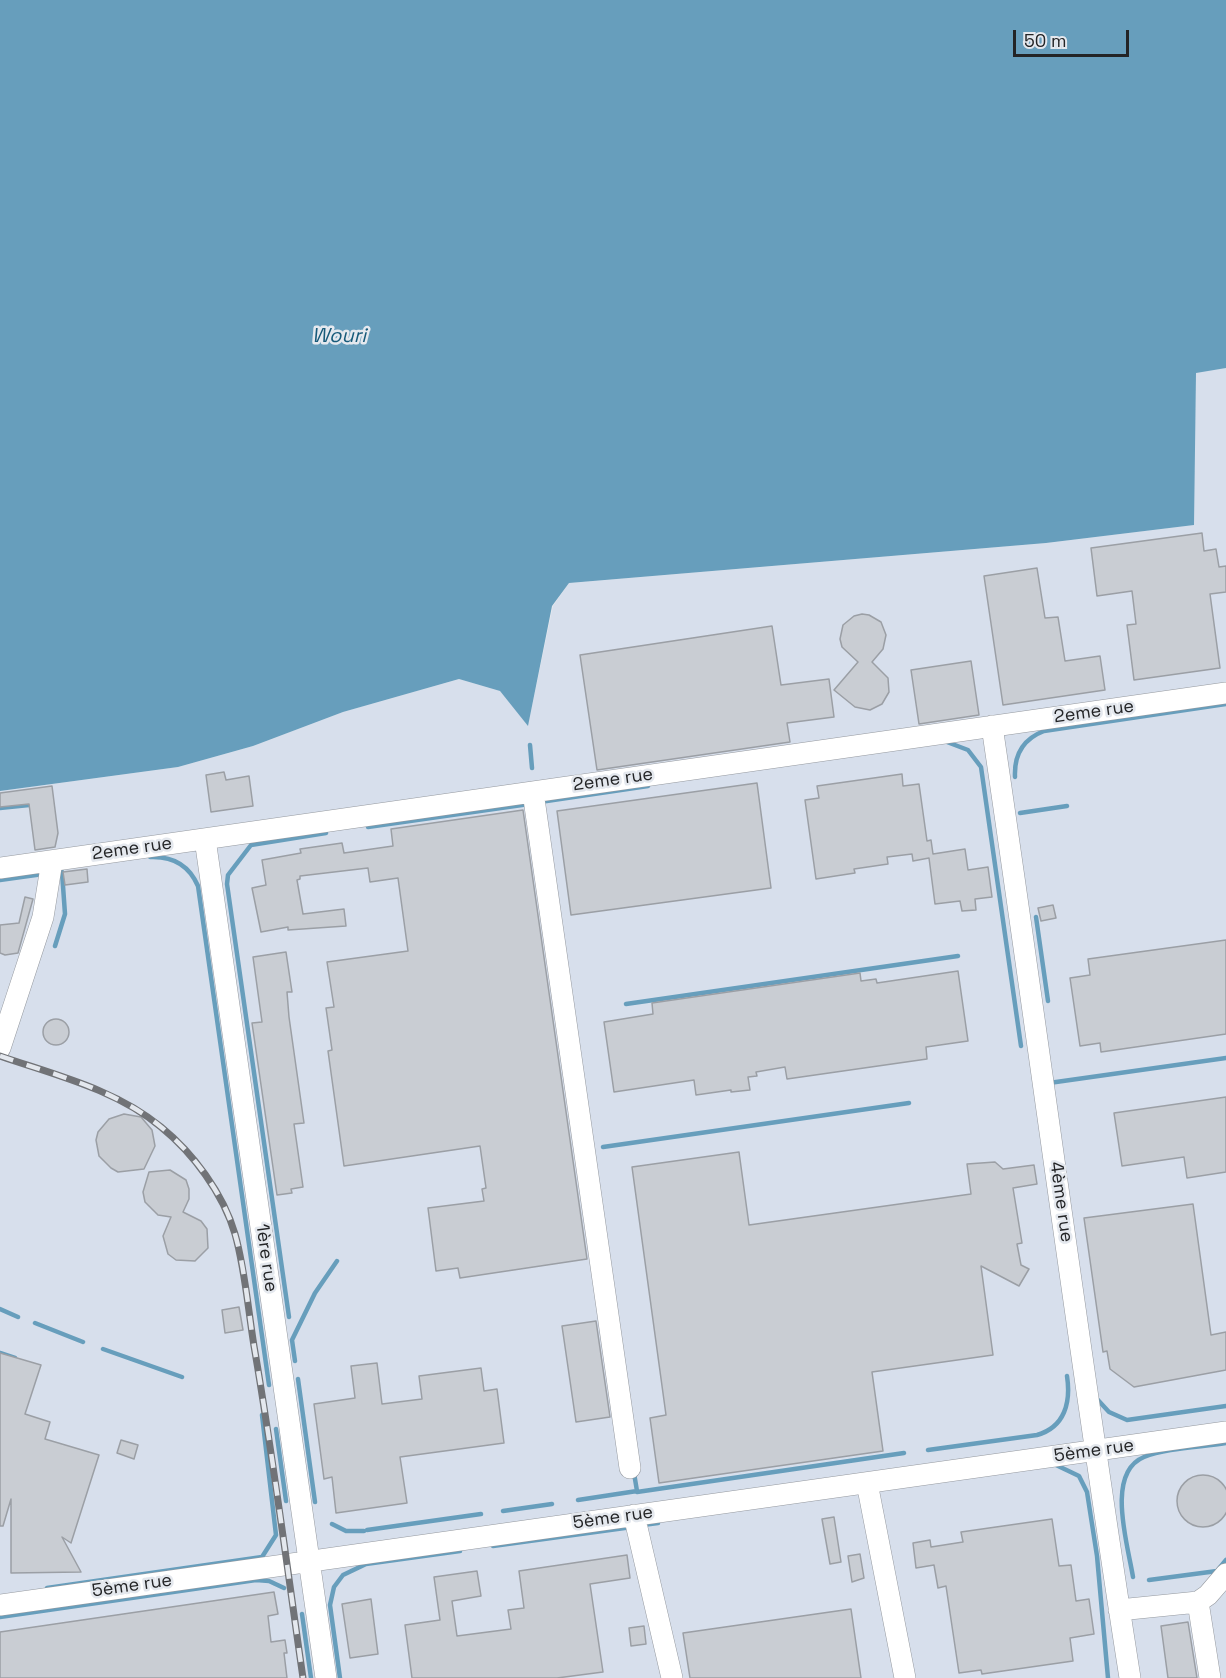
<!DOCTYPE html>
<html>
<head>
<meta charset="utf-8">
<style>
	body { margin:0 }
	#map { position:relative; width:1226px; height:1678px; overflow:hidden; background:#e4e8ee; font-family:"Space Grotesk",sans-serif }
	canvas { display:block }
	.scale { position:absolute; left:1013px; top:30px; width:116px; height:27px; box-sizing:border-box; border:3px solid #232426; border-top:0; padding-left:8px; font-size:18px; line-height:21px; white-space:nowrap; color:#232426; -webkit-text-stroke:4px #e4e8ee; paint-order:stroke }
</style>
</head>
<body>
<div id="map">
<canvas width="1226" height="1678"></canvas>
<div class="scale">50 m</div>
</div>
<script>
const c = document.querySelector('canvas').getContext('2d');
c.lineJoin = 'round';
function fillPath(path, color) {
  c.fillStyle = color;
  c.fill(path, 'evenodd');
}
function trace(path, color, width, dash) {
  c.strokeStyle = color;
  c.lineWidth = width;
  c.lineCap = dash ? 'butt' : 'round';
  c.setLineDash(dash || []);
  c.stroke(path);
}
function write(font, color, halo, rows, align = 'center') {
  c.font = font + ' "Space Grotesk",sans-serif';
  c.lineWidth = 5;
  c.setLineDash([]);
  c.textBaseline = 'middle';
  c.strokeStyle = halo;
  c.fillStyle = color;
  for (const [text, x, y, turn = 0] of rows) {
    c.save();
    c.translate(x, y);
    c.rotate((+turn || 0) * Math.PI / 180);
    c.textAlign = isNaN(turn) ? turn : align;
    if (halo) c.strokeText(text, 0, 0);
    c.fillText(text, 0, 0);
    c.restore();
  }
}
fillPath(new Path2D(`
	M 1226,368 L 1226,1678 L 0,1678 L 0,791 L 178,767 L 253,746 L 343,712 L 459,679 L 500,691 L 528,725 L 553,606 L 569,583 L 1046,543 L 1193,525 L 1196,372 Z`), '#d7dfec');
fillPath(new Path2D(`
	M 0,0 L 1226,0 L 1226,368 L 1196,373 L 1194,525 L 1046,543 L 569,583 L 552,606 L 528,726 L 500,691 L 459,679 L 343,712 L 253,746 L 178,767 L 0,791 Z`), '#679ebc');
trace(new Path2D(`
	M 947,742 L 968,750 L 981,767 L 1021,1046
	M 530,745 L 532,768
	M 1015,777 C 1014,755 1023,739 1044,731 L 1226,704
	M 540,802 L 648,786
	M 0,808 L 29,805
	M 1020,813 L 1067,806
	M 368,827 L 529,804
	M 150,857 C 172,856 189,865 198,886 L 269,1385
	M 0,880 L 43,874
	M 1036,917 L 1048,1001
	M 55,946 L 65,914 L 62,872
	M 626,1004 L 958,956
	M 1049,1083 L 1226,1058
	M 603,1147 L 909,1103
	M 0,1309 L 18,1317
	M 289,1317 L 227,884 L 228,875 L 251,845 L 326,833
	M 35,1323 L 83,1342
	M 292,1340 L 315,1293 L 337,1261
	M 292,1340 L 295,1361
	M 103,1349 L 182,1377
	M 0,1353 L 15,1358
	M 298,1379 L 315,1502
	M 1097,1399 L 1109,1412 L 1127,1420 L 1226,1406
	M 276,1429 L 286,1501
	M 928,1450 L 1037,1435 C 1065,1427 1071,1402 1067,1376
	M 1056,1465 L 1079,1476 L 1087,1492 L 1097,1556 L 1108,1678
	M 637,1492 L 904,1453
	M 578,1500 L 637,1491 L 634,1473
	M 503,1511 L 552,1504
	M 332,1524 L 346,1531 L 364,1531
	M 643,1525 L 658,1523
	M 367,1530 L 481,1514
	M 493,1546 L 632,1527
	M 1133,1577 C 1128,1545 1105,1473 1144,1457 C 1166,1448 1202,1447 1226,1443
	M 1149,1580 L 1217,1571 L 1226,1560
	M 47,1588 L 262,1557 L 276,1535 L 262,1415
	M 302,1614 L 311,1678
	M 0,1617 L 256,1580 L 269,1581 L 284,1588
	M 340,1678 L 330,1605 L 334,1587 L 343,1575 L 366,1564 L 460,1551`), '#679ebc', 4.5);
const building = new Path2D(`
	M 1202,533 L 1204,551 L 1216,549 L 1219,567 L 1226,566 L 1226,592 L 1210,594 L 1220,668 L 1134,680 L 1127,625 L 1136,624 L 1132,591 L 1097,596 L 1091,548 Z
	M 1037,568 L 1045,618 L 1058,617 L 1065,661 L 1100,656 L 1105,690 L 1003,705 L 984,576 Z
	M 862,614 L 869,615 L 881,622 L 886,635 L 883,649 L 872,662 L 888,678 L 889,692 L 882,704 L 870,710 L 855,707 L 834,690 L 858,662 L 842,647 L 840,639 L 843,625 L 854,616 Z
	M 772,626 L 781,685 L 829,679 L 834,717 L 787,723 L 790,742 L 597,770 L 580,655 Z
	M 971,661 L 979,715 L 919,724 L 911,670 Z
	M 224,772 L 226,780 L 249,776 L 253,806 L 211,812 L 206,775 Z
	M 902,774 L 903,786 L 919,784 L 927,841 L 931,840 L 933,854 L 965,849 L 968,870 L 988,867 L 992,897 L 975,899 L 976,910 L 962,911 L 960,901 L 935,904 L 929,858 L 913,861 L 912,854 L 887,857 L 888,864 L 854,869 L 855,873 L 816,879 L 805,800 L 819,798 L 817,786 Z
	M 757,783 L 771,888 L 571,915 L 557,811 Z
	M 52,786 L 58,833 L 55,847 L 35,850 L 29,804 L 0,807 L 0,793 Z
	M 523,810 L 587,1259 L 460,1278 L 458,1268 L 436,1271 L 428,1208 L 484,1201 L 482,1189 L 486,1188 L 480,1146 L 344,1166 L 328,1051 L 332,1050 L 326,1008 L 334,1007 L 327,962 L 408,951 L 398,878 L 370,882 L 368,868 L 300,876 L 300,879 L 297,880 L 303,914 L 344,909 L 346,926 L 288,930 L 288,927 L 261,932 L 252,888 L 266,885 L 262,860 L 301,853 L 300,849 L 342,843 L 344,853 L 393,846 L 391,829 Z
	M 87,869 L 88,882 L 65,885 L 63,872 Z
	M 25,897 L 33,899 L 18,953 L 5,955 L 0,953 L 0,925 L 19,923 Z
	M 1053,905 L 1056,918 L 1041,921 L 1038,908 Z
	M 1226,940 L 1226,1034 L 1101,1052 L 1100,1043 L 1080,1046 L 1070,978 L 1090,975 L 1088,959 Z
	M 286,952 L 292,992 L 287,992 L 289,1017 L 304,1123 L 294,1124 L 303,1187 L 291,1189 L 292,1193 L 277,1195 L 252,1023 L 262,1022 L 253,957 Z
	M 958,971 L 968,1041 L 926,1047 L 927,1059 L 787,1079 L 785,1067 L 756,1072 L 757,1076 L 748,1077 L 750,1090 L 731,1092 L 731,1090 L 696,1095 L 694,1080 L 614,1092 L 604,1022 L 653,1014 L 652,1003 L 860,973 L 861,981 L 876,979 L 877,983 Z
	M43 1032a13 13 0 1 1 26 0a13 13 0 1 1-26 0Z
	M 1226,1097 L 1226,1172 L 1187,1178 L 1184,1157 L 1122,1166 L 1114,1113 Z
	M 124,1114 L 141,1117 L 152,1130 L 155,1146 L 144,1169 L 118,1172 L 111,1168 L 99,1156 L 96,1140 L 98,1132 L 109,1119 Z
	M 739,1152 L 749,1225 L 971,1194 L 967,1164 L 995,1162 L 1003,1169 L 1034,1165 L 1037,1184 L 1013,1188 L 1022,1243 L 1017,1244 L 1021,1265 L 1029,1269 L 1019,1286 L 981,1266 L 993,1355 L 872,1372 L 883,1451 L 659,1483 L 650,1418 L 666,1415 L 632,1167 Z
	M 170,1170 L 186,1180 L 189,1189 L 189,1199 L 183,1212 L 201,1221 L 207,1229 L 208,1248 L 195,1261 L 176,1260 L 168,1254 L 163,1236 L 171,1217 L 158,1215 L 145,1202 L 143,1192 L 149,1172 Z
	M 1193,1204 L 1211,1335 L 1226,1332 L 1226,1370 L 1134,1387 L 1110,1369 L 1107,1351 L 1103,1352 L 1084,1218 Z
	M 239,1307 L 243,1330 L 225,1333 L 222,1310 Z
	M 596,1321 L 610,1417 L 576,1422 L 562,1326 Z
	M 0,1353 L 41,1365 L 25,1414 L 50,1422 L 45,1439 L 99,1455 L 71,1543 L 62,1537 L 81,1572 L 11,1573 L 11,1499 L 3,1526 L 0,1526 Z
	M 377,1363 L 382,1404 L 422,1399 L 419,1376 L 481,1368 L 484,1391 L 497,1389 L 504,1443 L 400,1457 L 407,1503 L 336,1513 L 332,1477 L 324,1479 L 314,1404 L 355,1398 L 351,1366 Z
	M 121,1440 L 138,1445 L 134,1459 L 117,1453 Z
	M1177 1501a26 26 0 1 1 52 0a26 26 0 1 1-52 0Z
	M 834,1517 L 841,1562 L 830,1564 L 822,1519 Z
	M 1052,1519 L 1059,1566 L 1071,1565 L 1076,1601 L 1089,1599 L 1094,1634 L 1070,1638 L 1073,1661 L 982,1674 L 981,1670 L 959,1673 L 946,1586 L 938,1588 L 934,1565 L 916,1568 L 913,1543 L 930,1540 L 931,1547 L 963,1542 L 961,1532 Z
	M 860,1554 L 864,1578 L 852,1582 L 848,1556 Z
	M 627,1555 L 630,1578 L 590,1584 L 603,1672 L 557,1678 L 412,1678 L 405,1625 L 440,1620 L 434,1577 L 477,1571 L 481,1596 L 452,1601 L 457,1636 L 511,1629 L 508,1610 L 524,1608 L 519,1571 Z
	M 274,1592 L 278,1614 L 268,1616 L 271,1642 L 285,1640 L 287,1653 L 284,1653 L 287,1678 L 0,1678 L 0,1632 Z
	M 371,1599 L 378,1654 L 350,1658 L 342,1604 Z
	M 851,1609 L 861,1678 L 690,1678 L 683,1633 Z
	M 1188,1622 L 1197,1678 L 1168,1678 L 1161,1626 Z
	M 644,1626 L 646,1644 L 631,1646 L 629,1628 Z`);
fillPath(building, '#c9cdd3');
trace(building, '#9b9fa5', 1.5);
const minor = new Path2D(`
	M 992,726 C 1039,1043 1080,1361 1130,1678
	M 533,792 L 630,1468
	M 205,839 L 326,1678
	M 0,868 L 1226,693
	M 0,1048 L 43,917 L 52,861
	M 867,1483 L 905,1678
	M 634,1515 L 672,1678
	M 1198,1602 L 1210,1678
	M 0,1605 L 1226,1432
	M 1119,1610 L 1198,1602 L 1208,1595 L 1226,1574`);
trace(minor, '#95999f', 22);
trace(minor, '#fff', 21);
const rail = new Path2D(`
	M 0,1056 C 55,1075 115,1089 161,1127 C 193,1153 223,1193 235,1234 C 245,1269 248,1309 254,1346 C 273,1456 287,1567 303,1678`);
trace(rail, '#717377', 7);
trace(rail, '#e4e8ee', 4.5, [14]);
write('18px', '#232426', '#e4e8ee', [
	["2eme rue",1094,712,-8],
	["2eme rue",613,780,-8],
	["2eme rue",132,849,-8],
	["4ème rue",1061,1202,82],
	["1ère rue",266,1258,82],
	["5ème rue",1094,1451,-8],
	["5ème rue",613,1518,-8],
	["5ème rue",132,1586,-8]
]);
write('italic 20px', '#175a7a', '#e4e8ee', [
	["Wouri",339,337]
]);
</script>
</body>
</html>
